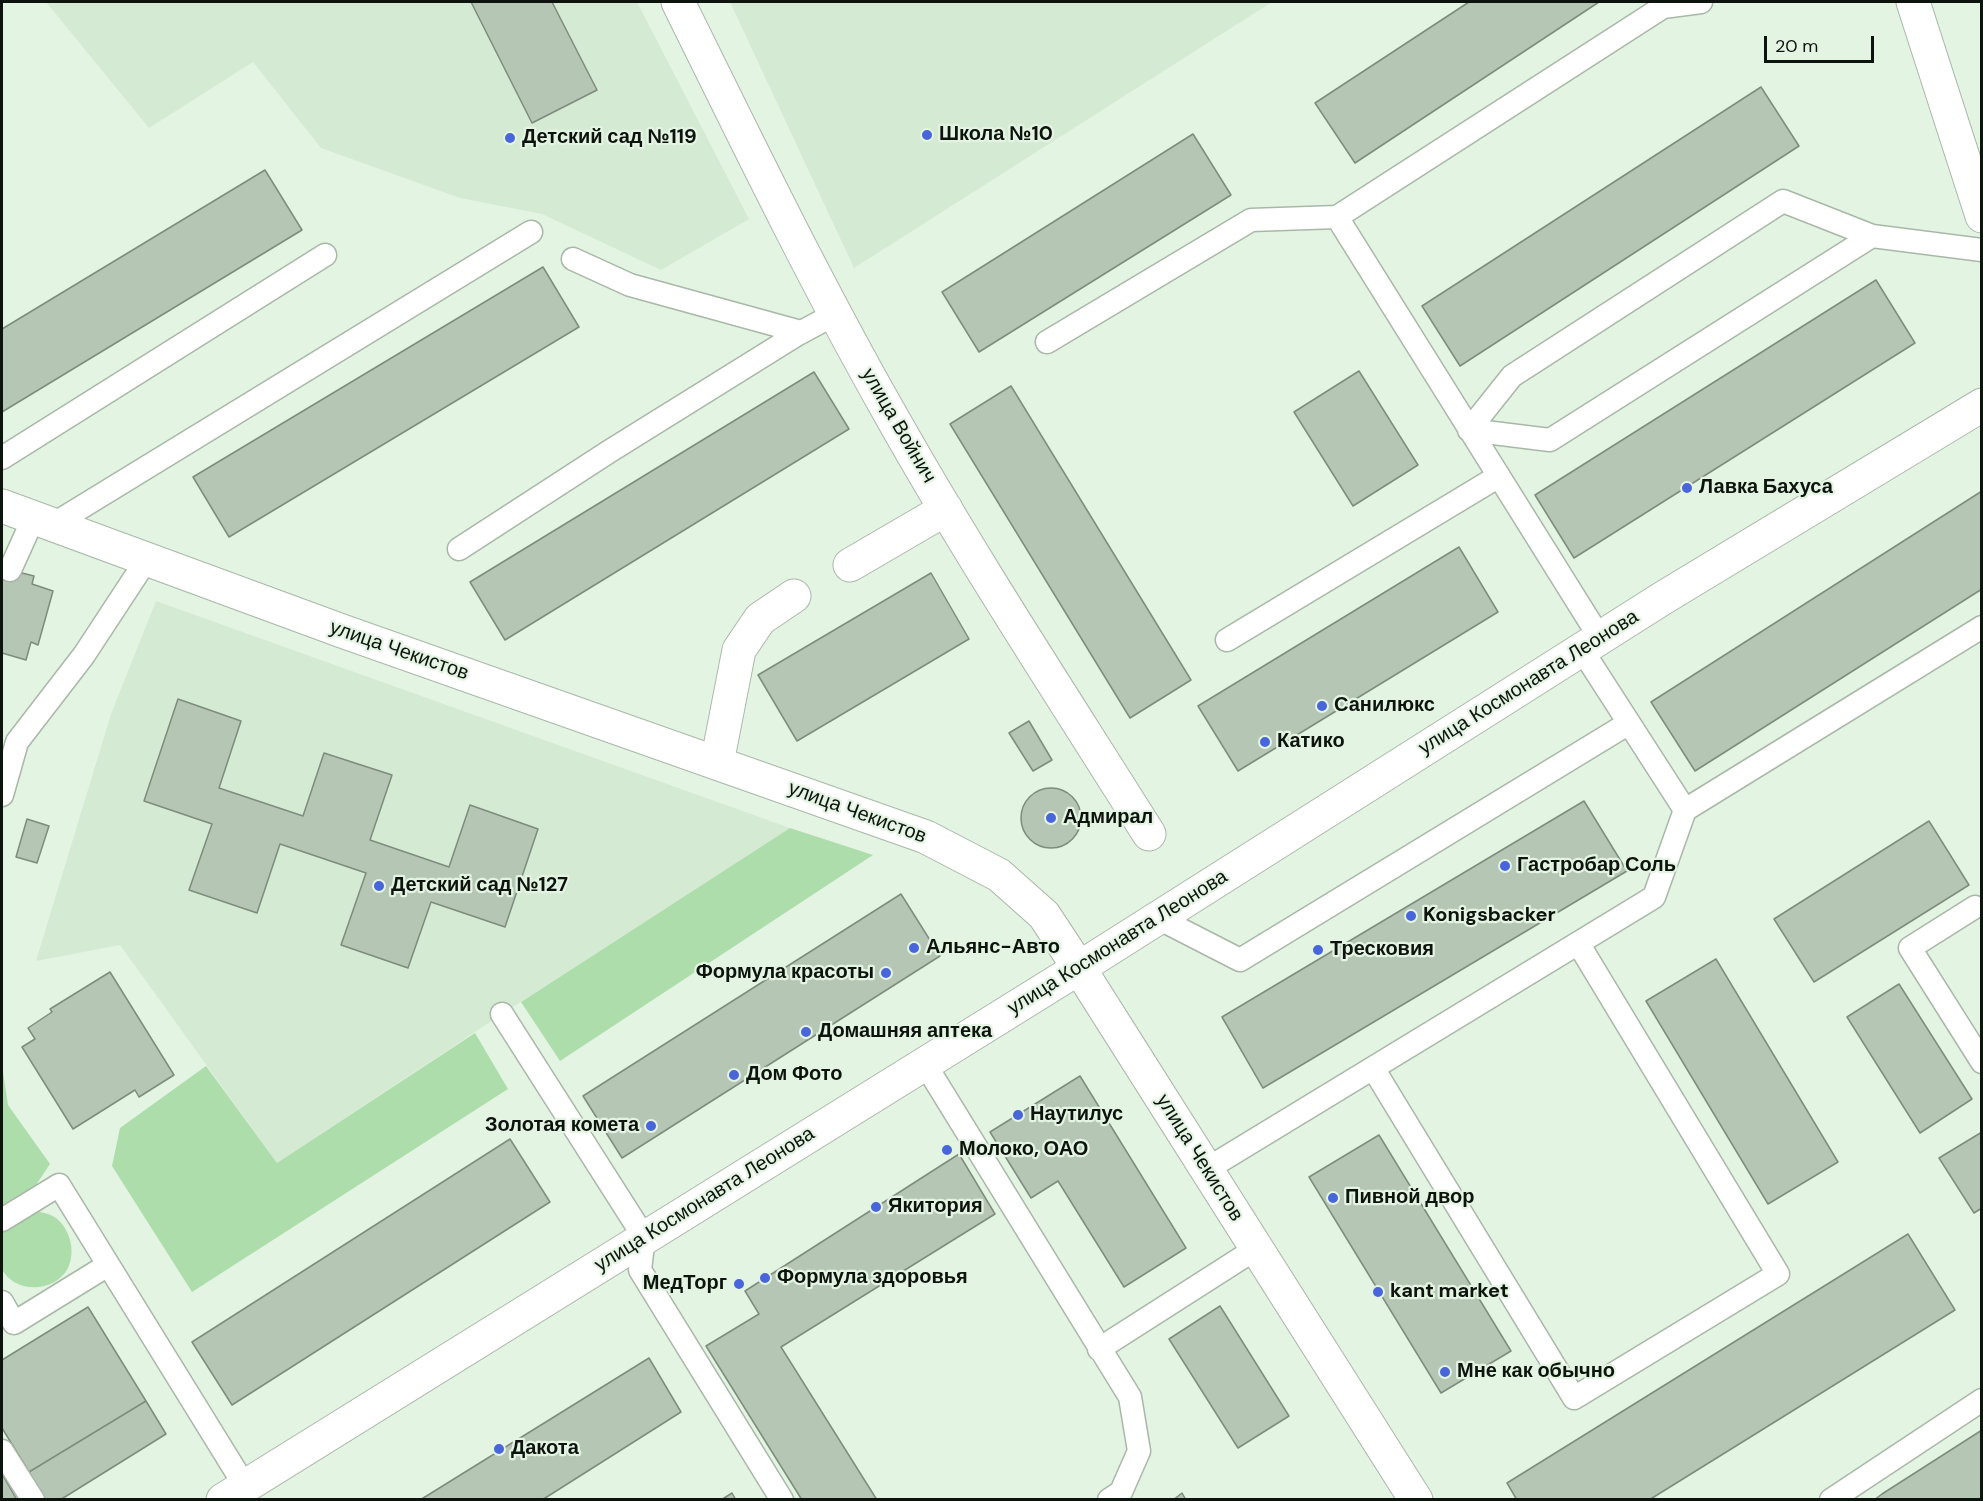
<!DOCTYPE html>
<html>
<head>
<meta charset="utf-8">
<style>
	body { margin:0 }
	#map { position:relative; width:1983px; height:1501px; overflow:hidden; background:#e4f4e3; font-family:"DM Sans",sans-serif }
	canvas { display:block }
	.frame { position:absolute; inset:0; border:3px solid #0d130d; pointer-events:none }
	.scale { position:absolute; left:1764px; top:36px; width:110px; height:27px; box-sizing:border-box; border:3px solid #0d130d; border-top:0; padding-left:8px; font-size:18px; line-height:21px; white-space:nowrap; color:#0d130d; -webkit-text-stroke:4px #e4f4e3; paint-order:stroke }
</style>
</head>
<body>
<div id="map">
<canvas width="1983" height="1501"></canvas>
<div class="frame"></div>
<div class="scale">20 m</div>
</div>
<script>
const c = document.querySelector('canvas').getContext('2d');
c.lineJoin = 'round';
function fillPath(path, color) {
  c.fillStyle = color;
  c.fill(path, 'evenodd');
}
function trace(path, color, width, dash) {
  c.strokeStyle = color;
  c.lineWidth = width;
  c.lineCap = dash ? 'butt' : 'round';
  c.setLineDash(dash || []);
  c.stroke(path);
}
function write(font, color, halo, rows, align = 'center') {
  c.font = font + ' "DM Sans",sans-serif';
  c.lineWidth = 4.5;
  c.setLineDash([]);
  c.textBaseline = 'middle';
  c.strokeStyle = halo;
  c.fillStyle = color;
  for (const [text, x, y, turn = 0] of rows) {
    c.save();
    c.translate(x, y);
    c.rotate((+turn || 0) * Math.PI / 180);
    c.textAlign = isNaN(turn) ? turn : align;
    if (halo) c.strokeText(text, 0, 0);
    c.fillText(text, 0, 0);
    c.restore();
  }
}
fillPath(new Path2D(`
	M 46,2 L 637,2 L 749,219 L 661,270 L 542,214 L 460,198 L 321,148 L 253,62 L 149,128 Z
	M 730,2 L 1272,2 L 854,268 Z
	M 156,601 L 790,828 L 502,1014 L 277,1163 L 120,945 L 36,961 L 111,714 Z`), '#d4ead2');
fillPath(new Path2D(`
	M 790,828 L 873,855 L 560,1061 L 521,1002 Z
	M 475,1033 L 508,1089 L 192,1292 L 112,1166 L 120,1128 L 206,1066 L 277,1163 Z
	M 2,1065 L 8,1105 L 50,1164 L 32,1191 L 2,1211 Z
	M 38,1211 C 43,1213 51,1214 56,1218 C 70,1229 76,1251 68,1268 C 56,1291 21,1294 5,1274 C 0,1268 2,1260 2,1252 C 1,1222 7,1215 38,1211 Z`), '#adddaa');
const building = new Path2D(`
	M 471,2 L 552,2 L 597,90 L 532,123 Z
	M 1469,2 L 1599,2 L 1355,163 L 1315,103 Z
	M 1761,87 L 1799,146 L 1460,366 L 1422,306 Z
	M 1193,134 L 1231,195 L 979,352 L 942,292 Z
	M 265,170 L 302,230 L 2,412 L 2,329 Z
	M 543,267 L 579,327 L 229,537 L 193,477 Z
	M 1876,280 L 1915,343 L 1574,558 L 1535,495 Z
	M 1359,371 L 1418,465 L 1353,506 L 1294,412 Z
	M 814,372 L 849,429 L 505,640 L 470,582 Z
	M 1011,386 L 1191,680 L 1130,718 L 950,424 Z
	M 1982,491 L 1982,589 L 1695,771 L 1651,702 Z
	M 1459,547 L 1498,612 L 1238,771 L 1198,706 Z
	M 2,568 L 34,576 L 32,584 L 53,591 L 38,645 L 31,642 L 26,660 L 2,653 Z
	M 931,573 L 969,639 L 797,741 L 758,675 Z
	M 178,699 L 241,721 L 219,788 L 303,816 L 324,753 L 392,775 L 370,840 L 449,867 L 470,805 L 538,829 L 505,927 L 431,902 L 408,968 L 341,945 L 366,873 L 280,844 L 257,913 L 189,890 L 212,824 L 144,801 Z
	M 1029,721 L 1052,760 L 1033,771 L 1009,733 Z
	M1021 818a30 30 0 1 1 60 0a30 30 0 1 1-60 0Z
	M 1584,801 L 1627,871 L 1263,1088 L 1222,1017 Z
	M 27,819 L 49,826 L 37,863 L 16,857 Z
	M 1929,821 L 1969,885 L 1814,982 L 1774,919 Z
	M 901,894 L 940,956 L 622,1158 L 583,1096 Z
	M 1716,959 L 1838,1162 L 1768,1204 L 1646,1001 Z
	M 110,972 L 174,1075 L 139,1097 L 135,1090 L 73,1129 L 22,1047 L 35,1039 L 28,1028 L 52,1012 L 50,1009 Z
	M 1899,984 L 1972,1099 L 1920,1133 L 1847,1017 Z
	M 1080,1076 L 1186,1248 L 1124,1287 L 1058,1181 L 1031,1198 L 990,1132 Z
	M 1982,1132 L 1982,1208 L 1974,1213 L 1939,1158 Z
	M 1379,1135 L 1511,1351 L 1441,1393 L 1309,1177 Z
	M 510,1139 L 550,1202 L 232,1405 L 192,1342 Z
	M 959,1154 L 995,1214 L 781,1347 L 877,1500 L 802,1500 L 706,1346 L 759,1314 L 745,1291 Z
	M 1908,1234 L 1955,1310 L 1649,1500 L 1517,1500 L 1507,1483 Z
	M 1220,1306 L 1289,1416 L 1238,1448 L 1169,1339 Z
	M 88,1307 L 146,1401 L 29,1472 L 2,1428 L 2,1360 Z
	M 649,1358 L 681,1412 L 542,1500 L 420,1500 Z
	M 146,1401 L 166,1434 L 60,1500 L 45,1500 L 29,1472 Z
	M 1982,1430 L 1982,1500 L 1874,1500 L 1882,1494 Z
	M 2,1474 L 17,1500 L 2,1500 Z
	M 732,1493 L 736,1500 L 721,1500 Z
	M 1182,1493 L 1186,1500 L 1173,1500 Z`);
fillPath(building, '#b6c6b5');
trace(building, '#7d8c7c', 1.5);
const service = new Path2D(`
	M 1337,217 L 1600,638
	M 573,259 L 630,285 L 801,332
	M 1047,342 L 1251,220 L 1337,217 L 1663,7 L 1701,2
	M 1469,430 L 1512,376 L 1783,201 L 1872,236 L 1982,250
	M 1469,430 L 1550,440 L 1872,236
	M 2,458 L 325,255
	M 54,524 L 531,232
	M 459,549 L 610,451 L 798,334 L 835,314
	M 10,570 L 34,517
	M 1227,640 L 1499,476
	M 1582,650 L 1685,810 L 1982,627
	M 2,795 L 17,742 L 84,655 L 147,559
	M 1975,907 L 1910,948 L 1982,1062
	M 1158,918 L 1240,960 L 1629,723
	M 502,1014 L 644,1237 L 640,1270 L 782,1500
	M 925,1064 L 1130,1397 L 1139,1451 L 1121,1492 L 1109,1500
	M 1373,1068 L 1574,1398 L 1778,1274 L 1578,943
	M 1207,1169 L 1654,897 L 1685,810
	M 2,1220 L 59,1185 L 245,1486
	M 2,1302 L 14,1323 L 108,1265
	M 1099,1349 L 1257,1248
	M 2,1451 L 33,1500
	M 1831,1500 L 1982,1400`);
const minor = new Path2D(`
	M 678,2 C 746,140 813,278 889,412 C 970,556 1061,694 1149,834
	M 850,565 L 946,509
	M 717,763 L 739,650 L 760,619 L 794,596`);
const tertiary = new Path2D(`
	M 1913,2 L 1982,216
	M 2,506 L 342,631 L 926,837 L 999,875 L 1044,915 L 1079,968 L 1416,1500`);
const secondary = new Path2D(`
	M 223,1500 L 1079,968 L 1663,598 L 1982,405`);
trace(service, '#a8b8a7', 25);
trace(minor, '#a8b8a7', 35);
trace(tertiary, '#a8b8a7', 35);
trace(secondary, '#a8b8a7', 35);
trace(service, '#fff', 22);
trace(minor, '#fff', 33);
trace(tertiary, '#fff', 33);
trace(secondary, '#fff', 33);
for (const [x, y, r, color] of [
	[927,135,6,"#4865d9"],
	[510,138,6,"#4865d9"],
	[1687,488,6,"#4865d9"],
	[1322,706,6,"#4865d9"],
	[1265,742,6,"#4865d9"],
	[1051,818,6,"#4865d9"],
	[1505,866,6,"#4865d9"],
	[379,886,6,"#4865d9"],
	[1411,916,6,"#4865d9"],
	[914,948,6,"#4865d9"],
	[1318,950,6,"#4865d9"],
	[886,973,6,"#4865d9"],
	[806,1032,6,"#4865d9"],
	[734,1075,6,"#4865d9"],
	[1018,1115,6,"#4865d9"],
	[651,1126,6,"#4865d9"],
	[947,1150,6,"#4865d9"],
	[1333,1198,6,"#4865d9"],
	[876,1207,6,"#4865d9"],
	[765,1278,6,"#4865d9"],
	[739,1284,6,"#4865d9"],
	[1378,1292,6,"#4865d9"],
	[1445,1372,6,"#4865d9"],
	[499,1449,6,"#4865d9"]
]) {
  const dot = new Path2D();
  dot.arc(x, y, r, 0, 2 * Math.PI);
  c.fillStyle = color;
  c.fill(dot);
  trace(dot, '#e4f4e3', 2);
}
write('bold 20px', '#0d130d', '#e4f4e3', [
	["Школа №10",939,135],
	["Детский сад №119",522,138],
	["Лавка Бахуса",1699,488],
	["Санилюкс",1334,706],
	["Катико",1277,742],
	["Адмирал",1063,818],
	["Гастробар Соль",1517,866],
	["Детский сад №127",391,886],
	["Konigsbacker",1423,916],
	["Альянс-Авто",926,948],
	["Тресковия",1330,950],
	["Формула красоты",874,973,"right"],
	["Домашняя аптека",818,1032],
	["Дом Фото",746,1075],
	["Наутилус",1030,1115],
	["Золотая комета",639,1126,"right"],
	["Молоко, ОАО",959,1150],
	["Пивной двор",1345,1198],
	["Якитория",888,1207],
	["Формула здоровья",777,1278],
	["МедТорг",727,1284,"right"],
	["kant market",1390,1292],
	["Мне как обычно",1457,1372],
	["Дакота",511,1449]
], 'left');
write('20px', '#0d130d', '#e4f4e3', [
	["улица Войнич",898,426,60],
	["улица Чекистов",399,651,19],
	["улица Космонавта Леонова",1529,683,-32],
	["улица Чекистов",857,813,20],
	["улица Космонавта Леонова",1118,943,-32],
	["улица Чекистов",1199,1158,58],
	["улица Космонавта Леонова",705,1200,-32]
]);
</script>
</body>
</html>
